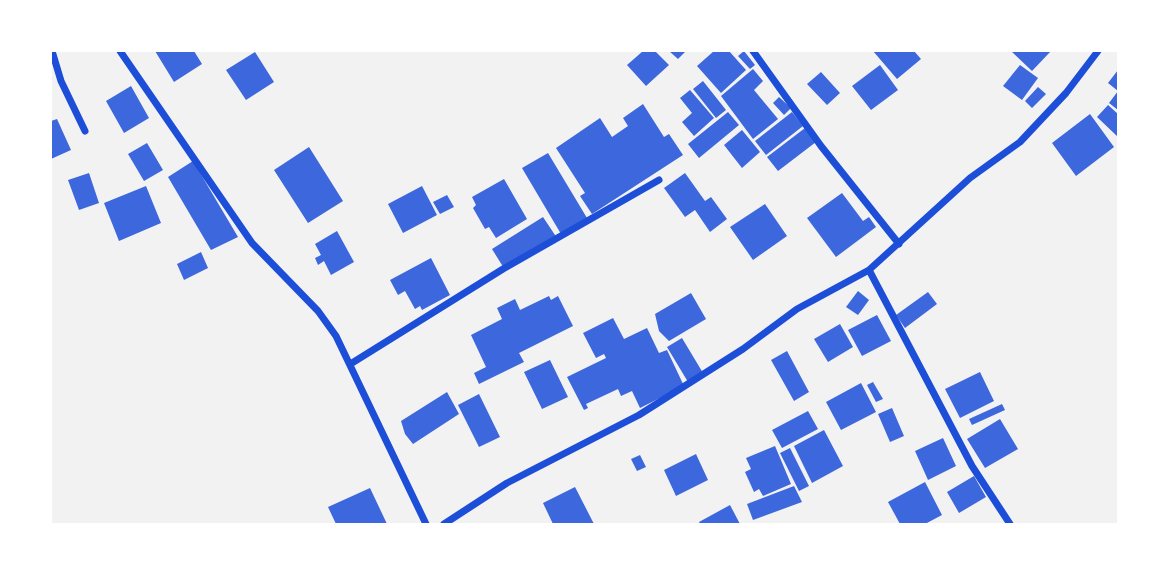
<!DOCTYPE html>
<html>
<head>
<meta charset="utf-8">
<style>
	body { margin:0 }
	#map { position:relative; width:1169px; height:575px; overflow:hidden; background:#f2f2f2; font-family:Poppins,sans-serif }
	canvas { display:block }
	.frame { position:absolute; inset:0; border:52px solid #fff; pointer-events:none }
</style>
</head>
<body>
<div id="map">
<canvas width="1169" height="575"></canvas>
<div class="frame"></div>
</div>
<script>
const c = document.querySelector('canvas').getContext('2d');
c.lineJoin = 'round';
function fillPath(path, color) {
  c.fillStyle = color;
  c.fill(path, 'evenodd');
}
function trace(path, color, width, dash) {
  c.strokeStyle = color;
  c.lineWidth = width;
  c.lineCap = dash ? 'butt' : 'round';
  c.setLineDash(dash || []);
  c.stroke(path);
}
fillPath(new Path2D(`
	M 155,51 L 194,51 L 202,64 L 174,82 Z
	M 643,51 L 655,51 L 669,65 L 646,86 L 627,65 Z
	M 669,51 L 686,51 L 678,59 Z
	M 714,51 L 729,51 L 746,70 L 721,93 L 697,66 Z
	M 744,51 L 755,65 L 750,69 L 738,56 Z
	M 873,51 L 914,51 L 921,59 L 897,79 Z
	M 1011,51 L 1051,51 L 1032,71 Z
	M 255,52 L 274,82 L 246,100 L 226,70 Z
	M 880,65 L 898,90 L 871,110 L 852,86 Z
	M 1020,65 L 1038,78 L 1022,100 L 1003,86 Z
	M 753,69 L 763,81 L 754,90 L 778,119 L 753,139 L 721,96 Z
	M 1118,70 L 1118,91 L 1108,83 Z
	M 821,72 L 840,93 L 827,105 L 807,84 Z
	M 703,81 L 726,110 L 716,118 L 693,89 Z
	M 131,86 L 149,118 L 124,133 L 106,101 Z
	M 1038,87 L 1046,94 L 1032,108 L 1025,101 Z
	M 690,90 L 714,118 L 694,136 L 682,122 L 692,113 L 680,98 Z
	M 1118,91 L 1118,110 L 1109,103 Z
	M 779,97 L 791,108 L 784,115 L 773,103 Z
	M 643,104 L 664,137 L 669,134 L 683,155 L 592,214 L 580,196 L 585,193 L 556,148 L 600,118 L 612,137 L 628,126 L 623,118 Z
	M 1108,105 L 1118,114 L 1118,137 L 1097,117 Z
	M 728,112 L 739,125 L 699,158 L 688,144 Z
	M 792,112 L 803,126 L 766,155 L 755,141 Z
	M 1090,114 L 1114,147 L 1076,176 L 1052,143 Z
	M 57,119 L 71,150 L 51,159 L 51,121 Z
	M 805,128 L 816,142 L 778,171 L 767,157 Z
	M 742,130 L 760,152 L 742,168 L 724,145 Z
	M 147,143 L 163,170 L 144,181 L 128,154 Z
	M 309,147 L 343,201 L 308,223 L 274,170 Z
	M 548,153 L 587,218 L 561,234 L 522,168 Z
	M 193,161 L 238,237 L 211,250 L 168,177 Z
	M 89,173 L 99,203 L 79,210 L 68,180 Z
	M 685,173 L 705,201 L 711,197 L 727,219 L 710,232 L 695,210 L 685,217 L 664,188 Z
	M 504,179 L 527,219 L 496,238 L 489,227 L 485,229 L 473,208 L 476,205 L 472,197 Z
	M 146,186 L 161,223 L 119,241 L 104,203 Z
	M 422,186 L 437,215 L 403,233 L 388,204 Z
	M 842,193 L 863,221 L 869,217 L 876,227 L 836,257 L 807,218 Z
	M 447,195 L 454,207 L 440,214 L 433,202 Z
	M 765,204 L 787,236 L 753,260 L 730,227 Z
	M 543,217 L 557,238 L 505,270 L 492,249 Z
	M 337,231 L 354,262 L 331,275 L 324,261 L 318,265 L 315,258 L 321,255 L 315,244 Z
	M 201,252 L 208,268 L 184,280 L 177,264 Z
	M 431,258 L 450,295 L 422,310 L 420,306 L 415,309 L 405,291 L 398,295 L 390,280 Z
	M 858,291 L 869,300 L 858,315 L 846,307 Z
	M 928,292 L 937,304 L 905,328 L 896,315 Z
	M 691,293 L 706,319 L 669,341 L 659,331 L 655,314 Z
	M 549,296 L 551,300 L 558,296 L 573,326 L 519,353 L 524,362 L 479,384 L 474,373 L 486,367 L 471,335 L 502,319 L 497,308 L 515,299 L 520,310 Z
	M 877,315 L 891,341 L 862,356 L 848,330 Z
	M 613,318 L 624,339 L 647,328 L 659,353 L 667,350 L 684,386 L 640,408 L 632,391 L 621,396 L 618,389 L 586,404 L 588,408 L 584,410 L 567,377 L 606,358 L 604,354 L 596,358 L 583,333 Z
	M 840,324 L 853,347 L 828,362 L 814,339 Z
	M 682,338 L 703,373 L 688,382 L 667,347 Z
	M 787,351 L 809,392 L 794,401 L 771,360 Z
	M 550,360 L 568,397 L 542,409 L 524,372 Z
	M 980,372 L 994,401 L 960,418 L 945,389 Z
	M 873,382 L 883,399 L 876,402 L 867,385 Z
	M 861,383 L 876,412 L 841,430 L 826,402 Z
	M 447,392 L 459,414 L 413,444 L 405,434 L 401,421 Z
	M 479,394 L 500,437 L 479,447 L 458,405 Z
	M 1002,404 L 1005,410 L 972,425 L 969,419 Z
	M 892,408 L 904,436 L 890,442 L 878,414 Z
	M 808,411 L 818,429 L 782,448 L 772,430 Z
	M 1000,419 L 1018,449 L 985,468 L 967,439 Z
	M 824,430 L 843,466 L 812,483 L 794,446 Z
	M 943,438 L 956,466 L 928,480 L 915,451 Z
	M 775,446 L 791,484 L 763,496 L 759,489 L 754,492 L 745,472 L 751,469 L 746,458 Z
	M 790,448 L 809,486 L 799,491 L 780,453 Z
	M 696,454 L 708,480 L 676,496 L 664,470 Z
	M 640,455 L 646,467 L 637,471 L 631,459 Z
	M 974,476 L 986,497 L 959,513 L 947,492 Z
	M 925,482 L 942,515 L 925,524 L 900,524 L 888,502 Z
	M 794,486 L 802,502 L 753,520 L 747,504 Z
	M 575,487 L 594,524 L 553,524 L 543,503 Z
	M 370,488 L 387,524 L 336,524 L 328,507 Z
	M 730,505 L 740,524 L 700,524 L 699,522 Z`), '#3d67dc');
trace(new Path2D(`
	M 52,51 L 61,81 L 85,131
	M 120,51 L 252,243 L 318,311 L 336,336 L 426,524
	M 753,51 L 821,146 L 899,244
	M 869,270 L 972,466 L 1010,524
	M 352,363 L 503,269 L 659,180
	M 444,524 L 507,483 L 639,415 L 743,349 L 797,309 L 869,270 L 970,178 L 1020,142 L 1066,93 L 1098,51`), '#1d4ed8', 7);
</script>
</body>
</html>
